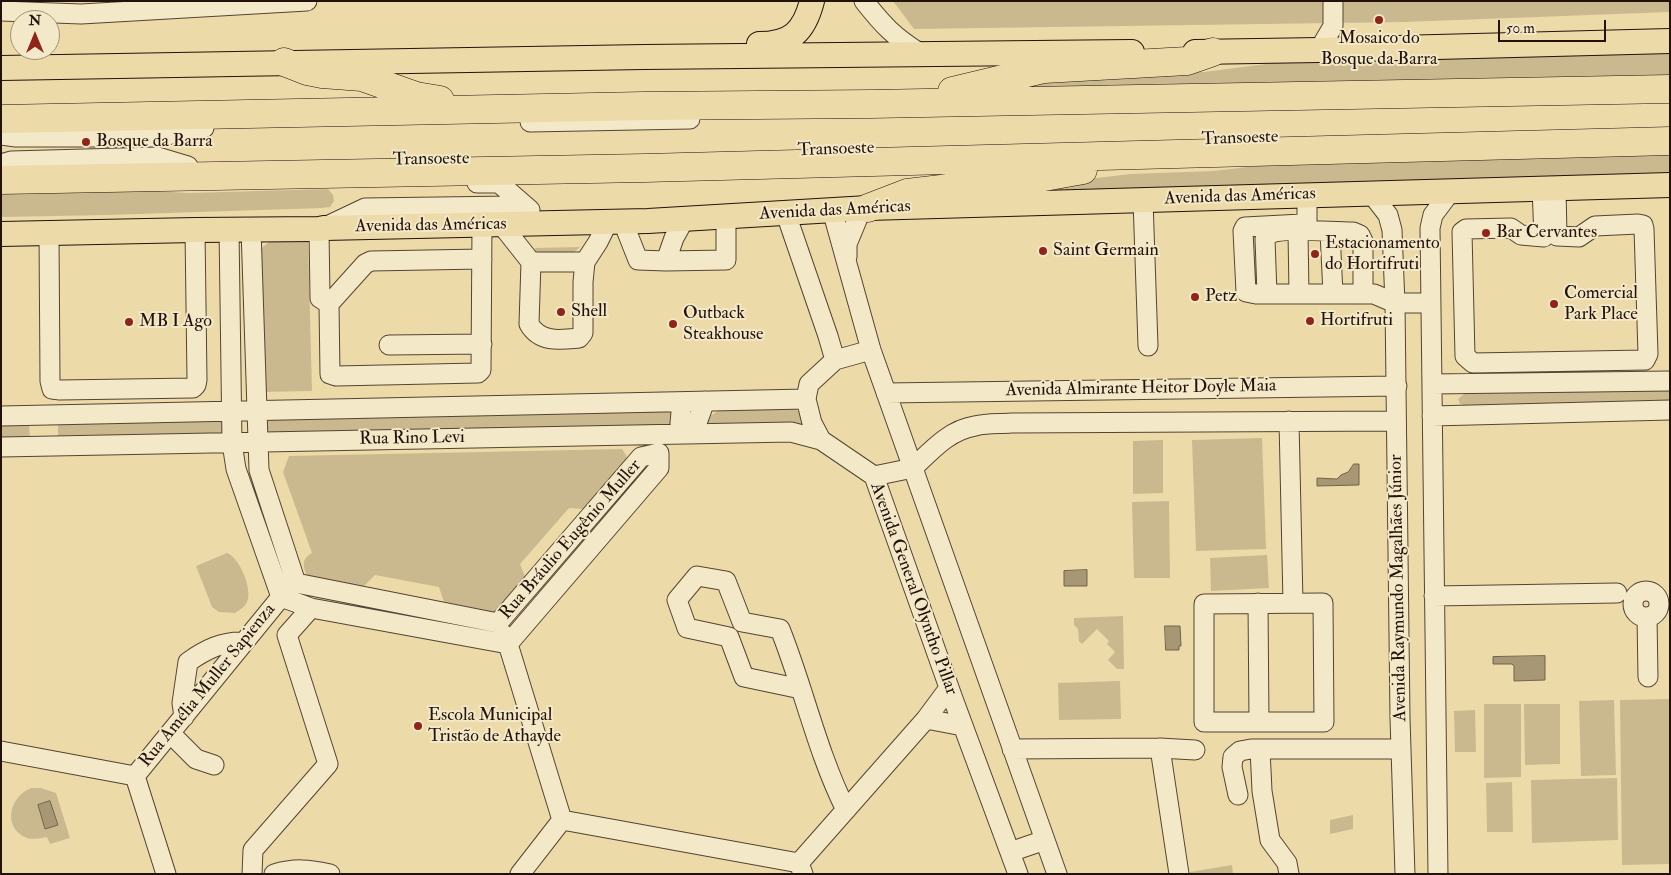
<!DOCTYPE html>
<html>
<head>
<meta charset="utf-8">
<style>
	body { margin:0 }
	#map { position:relative; width:1671px; height:875px; overflow:hidden; background:#ecdba9; font-family:"IM FELL Double Pica",serif }
	canvas { display:block }
	.frame { position:absolute; inset:0; border:2px solid #23120c; pointer-events:none }
	.north { position:absolute; left:10px; top:10px; width:50px; height:50px; box-sizing:border-box; background:#f3e8c7; border:1px solid #a0927c; border-radius:50%; rotate:0deg; font-size:14px; font-weight:700; line-height:20px; text-align:center; color:#23120c }
	.north::after { content:''; display:block; margin:auto; width:18px; height:22px; background:#8f2418; clip-path:polygon(50% 0,100% 100%,50% 72%,0 100%) }
	.scale { position:absolute; left:1498px; top:20px; width:108px; height:22px; box-sizing:border-box; border:2px solid #23120c; border-top:0; padding-left:6px; font-size:15px; line-height:18px; white-space:nowrap; color:#23120c; -webkit-text-stroke:4px #f3e8c7; paint-order:stroke }
</style>
</head>
<body>
<div id="map">
<canvas width="1671" height="875"></canvas>
<div class="frame"></div>
<div class="north">N</div>
<div class="scale">50 m</div>
</div>
<script>
const c = document.querySelector('canvas').getContext('2d');
c.lineJoin = 'round';
function fillPath(path, color) {
  c.fillStyle = color;
  c.fill(path, 'evenodd');
}
function trace(path, color, width, dash) {
  c.strokeStyle = color;
  c.lineWidth = width;
  c.lineCap = dash ? 'butt' : 'round';
  c.setLineDash(dash || []);
  c.stroke(path);
}
function write(font, color, halo, rows, align = 'center') {
  c.font = font + ' "IM FELL Double Pica",serif';
  c.lineWidth = 4;
  c.setLineDash([]);
  c.textBaseline = 'middle';
  c.strokeStyle = halo;
  c.fillStyle = color;
  for (const [text, x, y, turn = 0] of rows) {
    c.save();
    c.translate(x, y);
    c.rotate((+turn || 0) * Math.PI / 180);
    c.textAlign = isNaN(turn) ? turn : align;
    if (halo) c.strokeText(text, 0, 0);
    c.fillText(text, 0, 0);
    c.restore();
  }
}
fillPath(new Path2D(`
	M 893,1 L 1670,1 L 1670,12 L 1404,22 L 914,29 Z
	M 1670,52 L 1670,81 L 981,89 L 1063,74 L 1204,72 L 1274,63 Z
	M 1670,149 L 1670,177 L 1015,191 L 1071,181 L 1131,174 L 1213,171 L 1318,159 Z
	M 1,189 L 137,190 L 189,193 L 328,189 L 333,195 L 334,201 L 330,207 L 322,208 L 108,215 L 1,217 Z
	M 308,241 L 312,391 L 262,392 L 259,250 L 269,242 Z
	M 580,247 C 570,258 549,256 535,251 L 535,248 Z
	M 1670,390 L 1670,402 L 1467,406 L 1460,404 L 1458,399 L 1464,394 Z
	M 790,406 L 801,413 L 805,427 L 794,423 L 706,423 L 707,418 L 721,409 Z
	M 671,410 L 675,419 L 672,426 L 265,434 L 264,418 Z
	M 222,419 L 222,434 L 58,436 L 58,422 Z
	M 29,424 L 30,439 L 1,440 L 1,425 Z
	M 1262,438 L 1266,549 L 1196,551 L 1192,440 Z
	M 1163,440 L 1163,493 L 1133,494 L 1133,441 Z
	M 622,449 L 626,455 L 627,461 L 583,509 L 569,508 L 520,564 L 526,579 L 495,612 L 444,602 L 439,587 L 375,575 L 363,587 L 307,576 C 303,566 301,559 312,553 L 283,472 L 289,456 Z
	M 1169,501 L 1170,578 L 1134,578 L 1132,502 Z
	M 227,553 C 239,557 253,589 247,602 C 245,607 239,610 235,613 L 219,612 L 212,607 L 196,566 Z
	M 1267,555 L 1269,588 L 1211,591 L 1210,558 Z
	M 1123,616 L 1124,669 L 1117,669 L 1108,660 L 1115,652 L 1107,644 L 1109,641 L 1097,629 L 1082,644 L 1079,641 L 1078,629 L 1074,625 L 1074,618 Z
	M 1120,681 L 1121,719 L 1059,720 L 1058,683 Z
	M 1670,699 L 1670,864 L 1622,865 L 1620,700 Z
	M 1614,700 L 1616,775 L 1581,776 L 1579,701 Z
	M 1484,704 L 1521,704 L 1521,777 L 1484,778 Z
	M 1524,704 L 1560,704 L 1560,764 L 1525,765 Z
	M 1475,710 L 1476,752 L 1455,752 L 1454,711 Z
	M 1617,778 L 1618,840 L 1532,843 L 1531,780 Z
	M 1512,782 L 1513,832 L 1487,832 L 1486,783 Z
	M 31,788 L 41,788 L 56,793 L 70,838 L 50,844 L 47,837 C 41,838 32,840 27,838 C 2,828 9,797 31,788 Z
	M 1353,815 L 1353,829 L 1330,834 L 1330,820 Z
	M 1232,865 L 1233,874 L 1190,874 L 1190,872 Z`), '#cab98e');
const water = new Path2D(`
	M 1354,464 L 1359,464 L 1359,485 L 1317,486 L 1317,478 L 1337,479 L 1341,475 L 1348,472 Z
	M 1087,570 L 1087,586 L 1064,586 L 1064,571 Z
	M 1165,626 L 1180,626 L 1181,646 L 1179,646 L 1179,650 L 1166,650 Z
	M 1545,656 L 1545,680 L 1514,681 L 1514,666 L 1512,664 L 1493,664 L 1493,657 Z
	M 50,801 L 58,825 L 45,829 L 38,805 Z`);
fillPath(water, '#a89774');
trace(water, '#73624a', 1);
const minor = new Path2D(`
	M 864,1 C 883,25 894,37 920,53
	M 1,11 L 81,14 L 307,1
	M 1319,50 L 1333,26 L 1333,1
	M 530,122 L 690,119
	M 1,135 L 16,137 L 157,137 L 204,128
	M 1,164 L 11,161 L 158,157 L 188,166
	M 477,183 L 499,183 L 530,210
	M 1542,188 L 1544,237 L 1521,235 L 1511,228 L 1466,229 L 1462,232 L 1465,356 L 1473,363 L 1645,360 L 1648,354 L 1644,229 L 1643,225 L 1638,224 L 1595,226 L 1579,237 L 1557,236 L 1556,188
	M 1371,193 L 1388,215 L 1392,230 L 1395,303 L 1400,718 L 1405,874
	M 1307,194 L 1307,222 L 1302,224 L 1245,227 L 1243,231 L 1246,292 L 1256,294 L 1374,294 L 1395,303 L 1430,303
	M 1143,200 L 1148,346
	M 832,210 L 871,350 L 1057,874
	M 786,214 L 828,336 L 835,360 L 809,384 L 806,399 L 812,423 L 821,440 L 874,476 L 952,696 L 1018,874
	M 623,222 L 638,260 L 666,261 L 674,238 L 685,218
	M 501,224 L 531,262 L 585,262 L 598,242 L 608,222
	M 327,226 L 365,208 L 510,206 L 530,210
	M 229,229 L 232,443 L 236,469 L 281,597 L 311,608 L 508,644 L 659,468 L 659,453 L 641,457 L 498,623
	M 251,229 L 259,470 L 296,583
	M 319,229 L 320,298 L 329,304 L 330,374 L 336,376 L 478,373 L 481,370 L 482,225
	M 1298,232 L 1299,294
	M 1330,232 L 1333,294
	M 49,234 L 50,381 L 52,389 L 60,390 L 193,388 L 196,385 L 197,380 L 195,230
	M 847,257 L 847,244 L 862,208
	M 666,261 L 726,260 L 726,216
	M 531,262 L 529,324 C 540,343 560,340 579,338 L 583,333 L 583,282 L 585,262
	M 1267,294 L 1265,239 C 1268,235 1270,233 1275,232 C 1295,228 1331,232 1353,232 L 1360,235 L 1363,241 L 1363,294
	M 329,304 L 365,264 L 371,261 L 482,259
	M 389,345 L 482,344
	M 835,360 L 871,350
	M 1432,384 L 1670,381
	M 886,393 L 1397,386
	M 682,402 L 680,423 L 682,434 L 697,423 L 705,401
	M 1,416 L 806,399
	M 1432,416 L 1670,410
	M 1289,421 L 1293,603
	M 1,447 L 791,432 L 821,440
	M 913,468 C 931,451 949,430 975,426 C 987,423 999,424 1011,423 L 1396,421
	M 874,476 L 913,468
	M 296,583 L 498,623
	M1633 604a13 13 0 1 1 26 0a13 13 0 1 1-26 0Z
	M 1434,596 L 1617,593
	M 1258,603 L 1259,722
	M 1323,603 L 1324,722 L 1204,722 L 1204,604 Z
	M 1647,617 L 1648,677
	M 503,634 L 508,644 L 562,820 L 520,874
	M 949,688 L 926,719 L 963,726
	M 801,689 L 744,677 L 729,637 L 687,628 L 677,600 L 697,576 L 726,581 L 742,622 L 780,629 C 804,689 817,752 846,810
	M 184,717 L 182,703 L 188,662 C 205,650 222,641 244,642
	M 171,732 L 176,739 L 196,759 L 214,765
	M 1160,748 L 1179,874
	M 1012,749 L 1160,748 L 1195,750
	M 1260,749 L 1262,791 L 1270,840 L 1287,863 L 1289,874
	M 1,751 L 135,776 L 166,874
	M 135,776 L 281,597 L 289,589
	M 1238,795 L 1232,767 L 1233,757 L 1240,751 L 1251,749 L 1401,749
	M 562,820 L 799,863 L 803,874
	M 1010,852 L 1045,840
	M 799,863 L 926,719
	M 252,874 L 253,850 L 328,764 L 287,635 L 311,608
	M 274,874 C 294,868 309,869 330,874
	M 1438,874 L 1430,228 L 1433,215 L 1451,191`);
const major = new Path2D(`
	M 759,44 C 791,44 804,32 812,1
	M 1195,52 L 1319,50 L 1670,41
	M 1,68 L 644,57 L 1132,52
	M 1,234 L 195,230 L 319,229 L 324,228 L 648,221 L 868,208 L 1670,185`);
const highway = new Path2D(`
	M 284,62 L 307,71 L 322,74 L 362,77 L 416,96 L 440,100
	M 952,91 L 1044,69 L 1187,61 L 1213,52
	M 1,119 L 644,106 L 871,104 L 1670,89
	M 1,180 L 645,168 L 1670,141
	M 868,208 L 907,193 L 1044,177 L 1083,170`);
trace(minor, '#543', 21);
trace(major, '#23120c', 26);
trace(highway, '#23120c', 29);
trace(minor, '#f3e8c7', 19);
trace(major, '#ecdba9', 24);
trace(highway, '#ecdba9', 28);
for (const [x, y, r, color] of [
	[1379,20,5,"#8f2418"],
	[86,142,5,"#8f2418"],
	[1486,233,5,"#8f2418"],
	[1043,251,5,"#8f2418"],
	[1315,254,5,"#8f2418"],
	[1195,297,5,"#8f2418"],
	[1554,304,5,"#8f2418"],
	[561,312,5,"#8f2418"],
	[1310,321,5,"#8f2418"],
	[129,322,5,"#8f2418"],
	[673,324,5,"#8f2418"],
	[418,726,5,"#8f2418"]
]) {
  const dot = new Path2D();
  dot.arc(x, y, r, 0, 2 * Math.PI);
  c.fillStyle = color;
  c.fill(dot);
  trace(dot, '#f3e8c7', 2);
}
write('18px', '#23120c', '#f3e8c7', [
	["Mosaico do",1379,39,"center"],
	["Bosque da Barra",1379,60,"center"],
	["Bosque da Barra",96,142],
	["Bar Cervantes",1496,233],
	["Estacionamento",1325,244],
	["do Hortifruti",1325,265],
	["Saint Germain",1053,251],
	["Comercial",1564,294],
	["Park Place",1564,315],
	["Petz",1205,297],
	["Shell",571,312],
	["Outback",683,314],
	["Steakhouse",683,335],
	["Hortifruti",1320,321],
	["MB I Ago",139,322],
	["Escola Municipal",428,716],
	["Tristão de Athayde",428,737]
], 'left');
write('18px', '#23120c', '#f3e8c7', [
	["Transoeste",1240,139,-2],
	["Transoeste",836,150,-2],
	["Transoeste",431,160,-1],
	["Avenida das Américas",1240,197,-2],
	["Avenida das Américas",835,211,-3],
	["Avenida das Américas",431,226,-1],
	["Avenida Almirante Heitor Doyle Maia",1141,389,-1],
	["Rua Rino Levi",412,439,-1],
	["Rua Bráulio Eugênio Muller",571,540,-49],
	["Avenida Raymundo Magalhães Júnior",1399,588,-91],
	["Avenida General Olyntho Pillar",913,589,70],
	["Rua Amélia Muller Sapienza",208,686,-51]
]);
</script>
</body>
</html>
